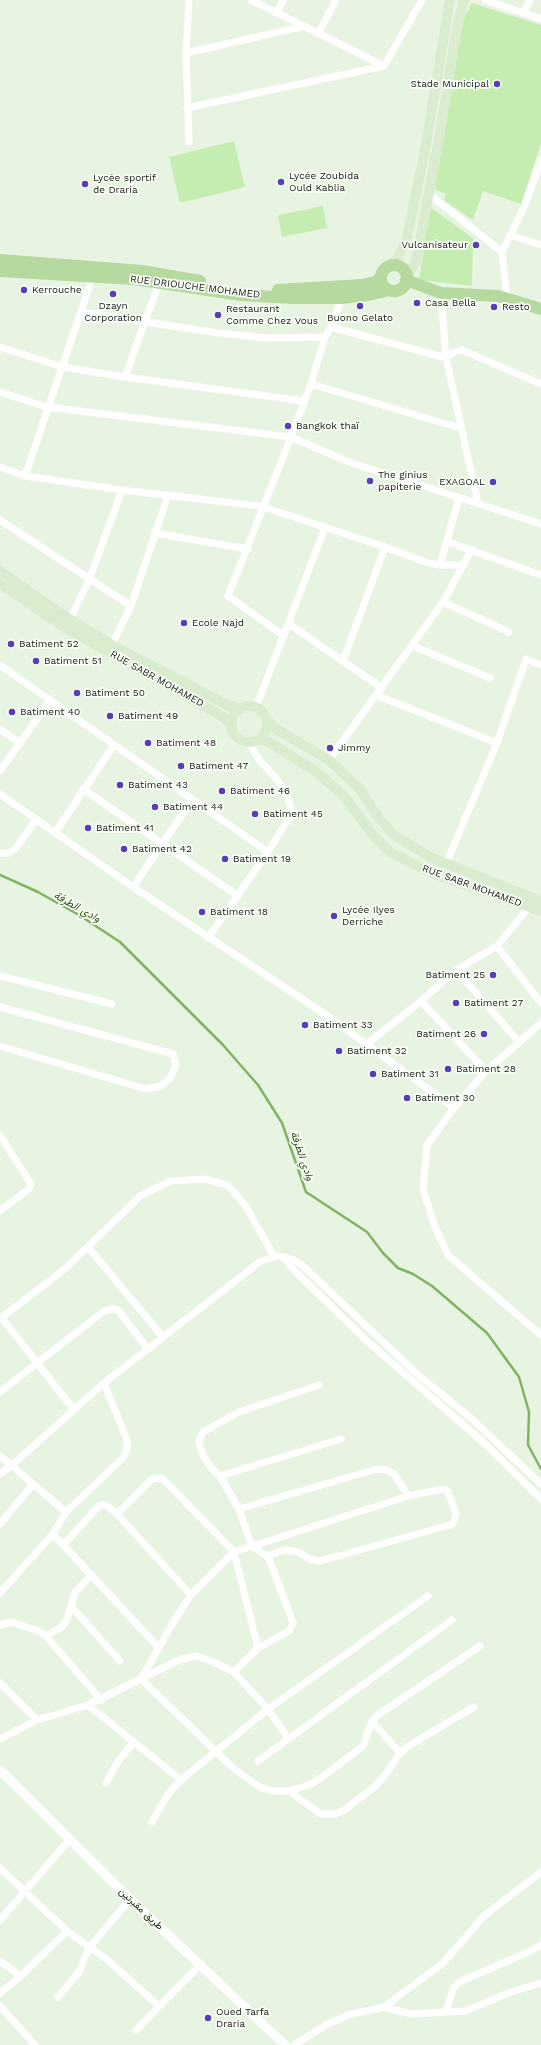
<!DOCTYPE html>
<meta charset="utf-8">
<style>
body{margin:0}
canvas{display:block;background:#e8f4e2}
</style>
<canvas width="541" height="2045"></canvas>
<script>
const ctx = document.querySelector('canvas').getContext('2d');
ctx.lineJoin = 'round';
function paint(path, color) { ctx.fillStyle = color; ctx.fill(path, 'evenodd'); }
const poly = rows => new Path2D(rows.map(r => 'M' + r).join(''));
function trace(path, color, width, dash) { ctx.strokeStyle = color; ctx.lineWidth = width; ctx.lineCap = dash ? 'butt' : 'round'; ctx.setLineDash(dash || []); ctx.stroke(path); }
function label(font, color, halo, rows, align = 'center') {
  ctx.font = font + ' "Work Sans",Vazirmatn,sans-serif'; ctx.lineWidth = 3.5; ctx.setLineDash([]); ctx.textBaseline = 'middle'; ctx.strokeStyle = halo; ctx.fillStyle = color; for (const [text, x, y, turn = 0] of rows) {
    ctx.save(); ctx.translate(x, y); ctx.rotate((+turn || 0) * Math.PI / 180); ctx.textAlign = isNaN(turn) ? turn : align; if (halo) ctx.strokeText(text, 0, 0); ctx.fillText(text, 0, 0); ctx.restore();
  }
}
paint(poly([
 [472,3,541,25,541,143,521,204,483,191,473,220,444,200,446,194,434,189,463,19],
 [234,141,245,187,180,203,169,157],
 [323,206,327,228,282,237,278,215],
 [430,207,473,238,472,286,419,280]
]), '#c6edb1');
trace(poly([
 [0,875,38,892,79,915,120,942,223,1045,258,1085,282,1123,306,1192,367,1232,383,1253,398,1268,413,1274,432,1286,487,1333,519,1377,529,1412,528,1445,541,1469]
]), '#80b462', 2.5);
trace(poly([
 [251,0,384,66],
 [485,0,541,19],
 [277,13,283,0],
 [524,13,530,0],
 [319,32,336,0],
 [186,53,305,26],
 [187,108,384,66,422,0],
 [189,142,186,53,189,0],
 [429,194,502,252],
 [510,235,541,245],
 [441,293,446,358,478,503],
 [507,298,502,252,525,205,541,160],
 [82,312,218,333,266,338,325,337],
 [331,327,446,358],
 [0,347,63,367,125,377,304,401],
 [446,358,452,353,462,350,541,384],
 [125,377,159,283],
 [311,384,460,428],
 [0,392,47,407,291,437,349,462,541,524],
 [0,467,25,476,122,490,260,506,385,547,428,563,440,565,464,565],
 [25,476,93,276],
 [0,520,131,606],
 [154,533,248,549],
 [448,542,541,575],
 [440,565,459,498],
 [443,602,509,632],
 [70,619,89,580,122,490],
 [289,624,382,688],
 [284,636,228,596,291,437,311,384,325,337,331,327,342,298],
 [112,645,131,606,168,495],
 [413,646,490,678],
 [343,661,385,547],
 [0,665,268,852],
 [376,695,497,743],
 [256,707,325,528],
 [0,729,20,743,50,700],
 [329,760,443,602,472,549],
 [0,771,20,743],
 [83,789,238,896],
 [0,794,133,887,329,1017,454,1108],
 [55,833,114,745],
 [0,853,9,853,16,848,36,820],
 [446,864,497,743,526,659,541,665],
 [133,887,192,800],
 [208,938,268,852,289,818,291,810,290,804,283,789,276,778,259,760,249,742],
 [497,946,541,1003],
 [456,970,519,1042],
 [0,976,112,1004],
 [421,1001,486,1071],
 [0,1007,173,1054,176,1065,170,1078,161,1086,146,1089,0,1046],
 [541,1023,486,1071,454,1108,427,1145,423,1189,435,1227,448,1255,541,1335],
 [367,1044,421,1001,456,970,497,946,529,907],
 [0,1135,31,1184,29,1189,0,1211],
 [88,1247,163,1337],
 [284,1258,296,1272,367,1341,483,1442,541,1499],
 [2,1318,74,1410],
 [0,1319,66,1268,140,1196,171,1181,204,1179,228,1185,245,1205,274,1256],
 [0,1392,104,1311,113,1309,118,1310,148,1349],
 [0,1456,66,1512,53,1534,0,1593],
 [0,1474,11,1466,104,1383,261,1261,279,1256,294,1260,302,1265,417,1374,473,1420,541,1484],
 [220,1476,341,1439],
 [239,1509,377,1469,387,1470,394,1474,408,1496],
 [66,1512,123,1458,127,1449,127,1440,104,1383],
 [117,1514,153,1478,163,1479,234,1552,258,1648],
 [0,1524,33,1484],
 [53,1534,159,1648],
 [63,1545,100,1505,106,1505,117,1514,191,1595],
 [267,1556,285,1550,298,1552,310,1559,320,1561,453,1524,456,1514,448,1492,444,1489,408,1496,234,1552,191,1595,174,1621,141,1679,232,1767,259,1787,272,1791,289,1791,311,1784,321,1778,363,1746,372,1721,378,1715,480,1646],
 [71,1606,120,1661],
 [0,1625,11,1622,39,1631,46,1636,101,1700],
 [46,1636,62,1627,67,1619,75,1592,92,1575],
 [234,1672,258,1648,289,1631,293,1623,270,1561,267,1556,252,1546,239,1509,220,1476,212,1469,204,1457,200,1447,199,1440,203,1432,239,1412,319,1385],
 [0,1683,37,1720],
 [88,1705,181,1780,268,1709,428,1596],
 [372,1721,400,1753],
 [0,1739,37,1720,88,1705,179,1660,196,1656,211,1661,234,1672,268,1709,288,1738],
 [258,1761,452,1620],
 [106,1783,119,1760,133,1743],
 [289,1791,321,1814,334,1814,343,1811,374,1787,383,1778,400,1753,410,1745,474,1707],
 [152,1822,168,1794,181,1780],
 [0,1868,67,1931,105,1958,159,2006],
 [0,1920,69,1840],
 [0,1961,21,1976],
 [0,1993,21,1976,67,1931],
 [58,1997,79,1972,89,1948,130,1899],
 [0,2006,35,2045],
 [384,2007,411,2014,465,2011,511,1992,541,1983],
 [446,2012,453,1989,459,1982,526,1953,541,1945],
 [136,2030,201,1964],
 [294,2045,326,2025,348,2015,384,2007,443,1963,484,1916,541,1872]
]), '#fff', 7);
trace(poly([
 [0,1770,130,1899,285,2045]
]), '#fff', 9);
trace(poly([
 [393,265,406,242,425,151,450,0],
 [406,276,416,262,439,139,457,27,464,0],
 [0,571,60,613,112,645,225,704,240,709],
 [0,584,66,628,220,715,232,725],
 '231 724a18 18 0 1 1 36 0a18 18 0 1 1-36 0Z',
 [267,720,276,729,329,760,360,789,378,817,395,836,432,858,541,901],
 [259,739,269,742,318,773,344,796,372,834,390,852,432,873,541,911]
]), '#daeccf', 10);
trace(poly([
 [0,260,142,271,200,281],
 '381 278a13 13 0 1 1 26 0a13 13 0 1 1-26 0Z',
 [0,271,134,279,241,295,291,298,342,298,368,295,389,290],
 [406,280,441,293,498,296,541,309],
 [278,290,362,285,375,282,381,278]
]), '#b5d99f', 12);
for (const [x, y, r, color] of [
 [497,84,4,"#543fb7"],
 [281,182,4,"#543fb7"],
 [85,184,4,"#543fb7"],
 [476,245,4,"#543fb7"],
 [24,290,4,"#543fb7"],
 [113,294,4,"#543fb7"],
 [417,303,4,"#543fb7"],
 [360,306,4,"#543fb7"],
 [494,307,4,"#543fb7"],
 [218,315,4,"#543fb7"],
 [288,426,4,"#543fb7"],
 [370,481,4,"#543fb7"],
 [493,482,4,"#543fb7"],
 [184,623,4,"#543fb7"],
 [11,644,4,"#543fb7"],
 [36,661,4,"#543fb7"],
 [77,693,4,"#543fb7"],
 [12,712,4,"#543fb7"],
 [110,716,4,"#543fb7"],
 [148,743,4,"#543fb7"],
 [330,748,4,"#543fb7"],
 [181,766,4,"#543fb7"],
 [120,785,4,"#543fb7"],
 [222,791,4,"#543fb7"],
 [155,807,4,"#543fb7"],
 [255,814,4,"#543fb7"],
 [88,828,4,"#543fb7"],
 [124,849,4,"#543fb7"],
 [225,859,4,"#543fb7"],
 [202,912,4,"#543fb7"],
 [334,916,4,"#543fb7"],
 [493,975,4,"#543fb7"],
 [456,1003,4,"#543fb7"],
 [305,1025,4,"#543fb7"],
 [484,1034,4,"#543fb7"],
 [339,1051,4,"#543fb7"],
 [448,1069,4,"#543fb7"],
 [373,1074,4,"#543fb7"],
 [407,1098,4,"#543fb7"],
 [208,2018,4,"#543fb7"]
]) { const dot = new Path2D(); dot.arc(x, y, r, 0, 2 * Math.PI); ctx.fillStyle = color; ctx.fill(dot); trace(dot, '#fafff7', 1.5); }
label('10px', '#181c16', '#fafff7', [
 ["Stade Municipal",489,84,"right"],
 ["Lycée Zoubida",289,176],
 ["Ould Kablia",289,188],
 ["Lycée sportif",93,178],
 ["de Draria",93,190],
 ["Vulcanisateur",468,245,"right"],
 ["Kerrouche",32,290],
 ["Casa Bella",425,303],
 ["Dzayn",113,306,"center"],
 ["Corporation",113,318,"center"],
 ["Resto",502,307],
 ["Restaurant",226,309],
 ["Comme Chez Vous",226,321],
 ["Buono Gelato",360,318,"center"],
 ["Bangkok thaï",296,426],
 ["The ginius",378,475],
 ["papiterie",378,487],
 ["EXAGOAL",485,482,"right"],
 ["Ecole Najd",192,623],
 ["Batiment 52",19,644],
 ["Batiment 51",44,661],
 ["Batiment 50",85,693],
 ["Batiment 40",20,712],
 ["Batiment 49",118,716],
 ["Batiment 48",156,743],
 ["Jimmy",338,748],
 ["Batiment 47",189,766],
 ["Batiment 43",128,785],
 ["Batiment 46",230,791],
 ["Batiment 44",163,807],
 ["Batiment 45",263,814],
 ["Batiment 41",96,828],
 ["Batiment 42",132,849],
 ["Batiment 19",233,859],
 ["Lycée Ilyes",342,910],
 ["Derriche",342,922],
 ["Batiment 18",210,912],
 ["Batiment 25",485,975,"right"],
 ["Batiment 27",464,1003],
 ["Batiment 33",313,1025],
 ["Batiment 26",476,1034,"right"],
 ["Batiment 32",347,1051],
 ["Batiment 28",456,1069],
 ["Batiment 31",381,1074],
 ["Batiment 30",415,1098],
 ["Oued Tarfa",216,2012],
 ["Draria",216,2024]
], 'left');
label('10px', '#181c16', '#fafff7', [
 ["RUE DRIOUCHE MOHAMED",195,287,7],
 ["RUE SABR MOHAMED",157,679,29],
 ["RUE SABR MOHAMED",472,886,20],
 ["طريق مقبرتين",141,1909,43]
]);
label('italic 11px', '#2f5118', '#fafff7', [
 ["وادي الطرفة",77,907,29],
 ["وادي الطرفة",302,1156,71]
]);
</script>
